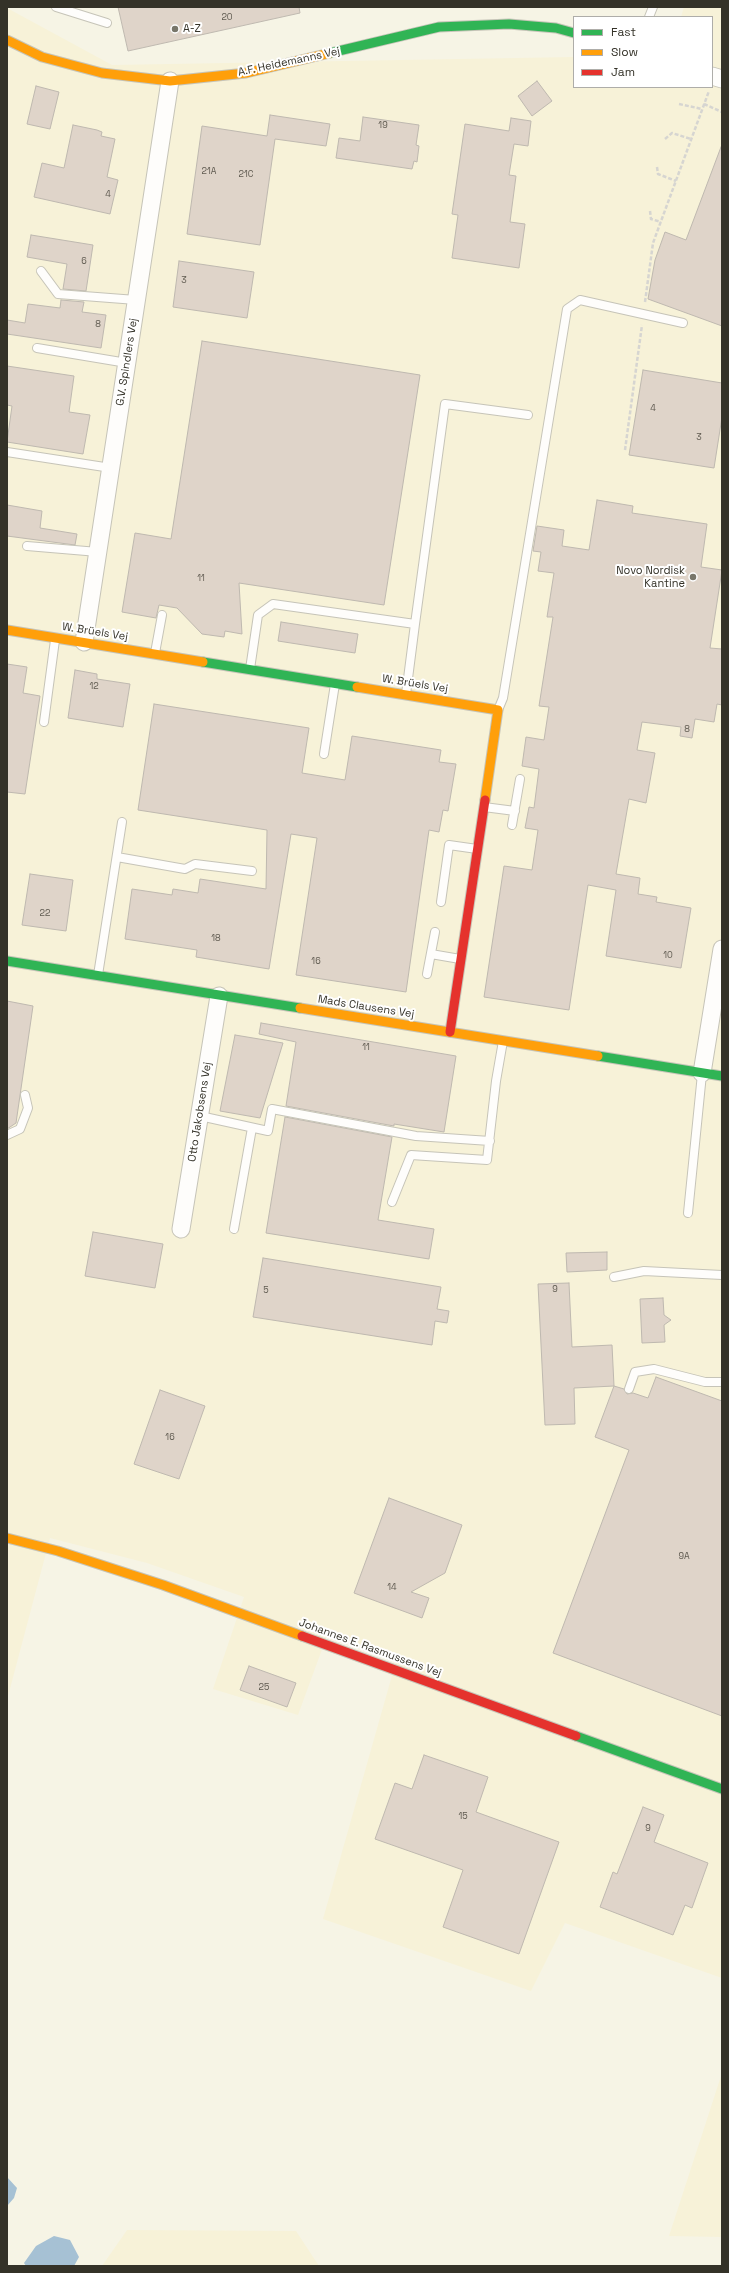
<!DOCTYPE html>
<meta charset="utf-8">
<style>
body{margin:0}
#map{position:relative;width:729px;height:2273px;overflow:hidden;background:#f6f4e5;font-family:"Space Grotesk",sans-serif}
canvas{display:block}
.frame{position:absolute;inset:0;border:8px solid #343228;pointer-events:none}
.legend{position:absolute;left:573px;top:16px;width:140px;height:72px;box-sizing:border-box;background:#fff;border:1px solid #aeada9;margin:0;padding:5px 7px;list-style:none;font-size:12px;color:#343228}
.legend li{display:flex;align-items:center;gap:8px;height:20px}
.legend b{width:20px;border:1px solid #aeada9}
</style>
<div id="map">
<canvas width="729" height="2273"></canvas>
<div class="frame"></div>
<ul class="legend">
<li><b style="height:5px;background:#30b455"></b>Fast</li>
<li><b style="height:5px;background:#ff9f0a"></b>Slow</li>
<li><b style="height:5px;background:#e5322d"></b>Jam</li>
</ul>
</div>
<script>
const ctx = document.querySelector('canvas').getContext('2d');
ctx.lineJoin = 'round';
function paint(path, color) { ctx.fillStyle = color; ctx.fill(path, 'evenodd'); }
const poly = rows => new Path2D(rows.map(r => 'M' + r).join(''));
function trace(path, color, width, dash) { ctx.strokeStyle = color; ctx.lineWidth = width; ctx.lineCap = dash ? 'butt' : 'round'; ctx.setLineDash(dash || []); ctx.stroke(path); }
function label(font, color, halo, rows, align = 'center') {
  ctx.font = font + ' "Space Grotesk",sans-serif'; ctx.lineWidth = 4; ctx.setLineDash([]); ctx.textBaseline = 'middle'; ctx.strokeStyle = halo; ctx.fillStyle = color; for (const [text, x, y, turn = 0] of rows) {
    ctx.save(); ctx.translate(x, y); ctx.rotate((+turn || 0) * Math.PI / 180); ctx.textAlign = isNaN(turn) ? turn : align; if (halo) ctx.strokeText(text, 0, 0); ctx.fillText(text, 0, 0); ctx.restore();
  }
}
paint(poly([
 [684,7,722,7,722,1978,565,1923,531,1991,323,1919,397,1658,328,1633,298,1715,213,1689,244,1597,147,1563,50,1538,7,1700,7,8,112,65,574,57,574,87,712,87,712,17,681,17],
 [722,2073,722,2237,669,2236],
 [127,2230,296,2231,319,2266,102,2266]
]), '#f7f2d8');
paint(poly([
 [7,2177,17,2188,14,2198,7,2206],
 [54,2236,70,2240,79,2257,74,2266,26,2266,24,2263,36,2246]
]), '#a6c1d4');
const building = poly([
 [118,7,299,7,300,13,128,51,118,7],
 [537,81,552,101,532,116,518,96,537,81],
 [36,86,59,92,50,129,27,124,36,86],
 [270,115,330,124,326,146,275,139,260,245,187,234,202,126,267,136,270,115],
 [363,117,419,125,416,145,419,146,417,162,414,161,412,169,336,158,339,138,360,141,363,117],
 [511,118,531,121,528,146,514,144,509,175,516,176,510,222,525,224,519,268,452,258,458,215,452,214,465,124,509,131,511,118],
 [73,125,97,130,102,132,101,136,115,139,107,177,118,180,110,214,34,197,42,163,64,168,73,125],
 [721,147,722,147,722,326,648,299,655,260,665,232,686,240,721,147],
 [31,235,93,245,86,291,63,289,67,264,27,257,31,235],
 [179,261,254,272,247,318,173,307,179,261],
 [61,300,84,302,82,312,106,315,101,348,7,334,7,320,25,323,28,304,60,308,61,300],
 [202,341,420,375,384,605,239,583,242,634,225,631,224,637,202,634,177,608,159,605,156,618,122,612,135,533,171,539,202,341],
 [7,366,74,376,69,412,90,415,83,454,7,442,12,406,7,405,7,366],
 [643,370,722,383,722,417,714,468,629,455,643,370],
 [597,500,633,506,632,513,707,524,701,567,722,570,710,648,722,649,722,705,717,704,714,722,695,719,692,738,680,736,681,727,642,722,637,750,655,753,646,803,629,799,616,874,640,878,638,894,657,897,656,902,691,908,681,968,606,956,616,890,588,885,569,1010,484,997,504,866,532,870,538,830,525,828,529,807,534,808,539,769,522,766,526,737,544,740,549,707,539,706,553,617,547,617,554,573,538,571,541,552,533,551,537,526,564,530,562,546,589,550,597,500],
 [7,505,42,511,40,528,77,534,75,545,7,536,7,505],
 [281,622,358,634,355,653,278,641,281,622],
 [7,664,27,667,23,693,40,696,25,794,7,792,7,664],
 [75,670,97,674,97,679,130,684,123,727,68,718,75,670],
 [154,704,309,728,302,773,345,780,352,736,441,750,439,762,456,764,448,811,443,810,439,832,429,830,406,992,296,975,317,838,291,834,269,969,196,957,197,950,125,939,132,889,172,895,173,889,198,893,200,879,266,889,267,830,138,810,154,704],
 [30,874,73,880,66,931,22,925,30,874],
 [7,1001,33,1006,16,1123,7,1129,7,1001],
 [261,1023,456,1056,444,1132,394,1124,394,1126,286,1106,296,1042,259,1034,261,1023],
 [235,1035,283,1043,260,1118,220,1111,235,1035],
 [285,1117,392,1137,378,1220,434,1229,429,1259,266,1233,285,1117],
 [93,1232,163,1244,155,1288,85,1276,93,1232],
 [607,1252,607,1270,567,1272,566,1253,607,1252],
 [263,1258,441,1287,437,1309,449,1311,447,1323,435,1321,432,1345,253,1317,263,1258],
 [569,1283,572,1347,612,1345,614,1386,574,1388,575,1424,545,1425,538,1284,569,1283],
 [663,1298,664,1315,671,1320,664,1325,665,1342,642,1343,640,1299,663,1298],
 [656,1377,722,1401,722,1716,553,1653,629,1450,595,1437,614,1386,624,1389,627,1394,633,1393,648,1398,656,1377],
 [160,1390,205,1406,179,1479,134,1464,160,1390],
 [389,1498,462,1525,445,1573,411,1592,429,1598,422,1618,354,1593,389,1498],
 [249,1666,296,1683,287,1707,240,1690,249,1666],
 [424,1755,488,1777,476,1812,559,1842,519,1954,443,1927,463,1870,375,1839,395,1783,412,1789,424,1755],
 [643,1807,664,1815,654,1842,708,1863,692,1908,685,1905,673,1935,600,1907,613,1872,617,1874,643,1807]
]);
paint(building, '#dfd4c9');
trace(building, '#bfb9b0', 1);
const lane = poly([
 [56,7,107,23],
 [649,17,653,7],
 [41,271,58,294,136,300],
 [37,348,127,363],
 [7,452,111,468],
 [27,546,98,552],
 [415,624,445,404,528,415],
 [155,653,162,615],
 [250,669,258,615,273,604,415,624,406,694],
 [498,710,503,698,567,309,580,300,683,323],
 [44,722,55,640],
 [324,754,335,684],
 [484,807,515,811],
 [512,825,520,779],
 [117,857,185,869,195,864,252,871],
 [441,902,449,845,477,849],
 [431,954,460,959],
 [427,974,435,932],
 [98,975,122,822],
 [200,1116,268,1131,272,1109,416,1136,490,1141],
 [7,1135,20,1129,28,1108,25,1095],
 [392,1202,411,1155,487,1160,496,1081,503,1041],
 [688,1213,702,1074],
 [234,1229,252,1128],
 [614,1277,644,1271,722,1275],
 [629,1389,635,1372,654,1369,705,1382,722,1382]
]);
const street = poly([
 [712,76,722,79],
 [84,642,170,81],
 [702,1073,722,949],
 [181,1229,219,996]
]);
const fast = poly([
 [330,53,439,27,509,24,556,28,574,33],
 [203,662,357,687],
 [7,961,300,1008],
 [598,1056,722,1076],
 [576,1736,722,1789]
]);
const slow = poly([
 [7,40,42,57,102,73,170,81,246,73,330,53],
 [7,630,203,662],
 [357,687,498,710,485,800],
 [300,1008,598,1056],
 [7,1538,58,1551,163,1585,302,1636]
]);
const jam = poly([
 [450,1032,485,800],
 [302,1636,576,1736]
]);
trace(lane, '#c6c4b8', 10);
trace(street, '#c6c4b8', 19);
trace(fast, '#c6c4b8', 11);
trace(slow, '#c6c4b8', 11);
trace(jam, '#c6c4b8', 11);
trace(poly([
 [679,104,702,109],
 [704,104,722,112],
 [665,139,672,133,691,139],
 [657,167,658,174,676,181],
 [650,211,651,219,661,222],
 [645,302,653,243,709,91],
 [625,450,642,325]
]), '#d6d5d1', 2.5, [4, 2]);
trace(lane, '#fefdfb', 8);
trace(street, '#fefdfb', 17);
trace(fast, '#30b455', 9);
trace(slow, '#ff9f0a', 9);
trace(jam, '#e5322d', 9);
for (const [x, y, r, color] of [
 [175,29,4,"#78766a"],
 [693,577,4,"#78766a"]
]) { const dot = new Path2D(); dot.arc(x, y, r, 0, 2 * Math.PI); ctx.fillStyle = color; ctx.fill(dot); trace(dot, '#fff', 1.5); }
label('9px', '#5f5a50', null, [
 ["20",227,18],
 ["19",383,126],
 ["21A",209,172],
 ["21C",246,175],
 ["4",108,195],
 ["6",84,262],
 ["3",184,281],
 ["8",98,325],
 ["4",653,409],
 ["3",699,438],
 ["11",201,579],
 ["12",94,687],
 ["8",687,730],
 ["22",45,914],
 ["18",216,939],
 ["10",668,956],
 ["16",316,962],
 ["11",366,1048],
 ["9",555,1290],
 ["5",266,1291],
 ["16",170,1438],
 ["9A",684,1557],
 ["14",392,1588],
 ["25",264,1688],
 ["15",463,1817],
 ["9",648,1829]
]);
label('11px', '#343228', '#fff', [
 ["A-Z",183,29],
 ["Novo Nordisk",685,571,"right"],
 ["Kantine",685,584,"right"]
], 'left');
label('11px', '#343228', '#fff', [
 ["A.F. Heidemanns Vej",289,62,-12],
 ["G.V. Spindlers Vej",127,362,-81],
 ["W. Brüels Vej",95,632,9],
 ["W. Brüels Vej",415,684,9],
 ["Mads Clausens Vej",366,1007,9],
 ["Otto Jakobsens Vej",200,1112,-81],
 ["Johannes E. Rasmussens Vej",370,1648,20]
]);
</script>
